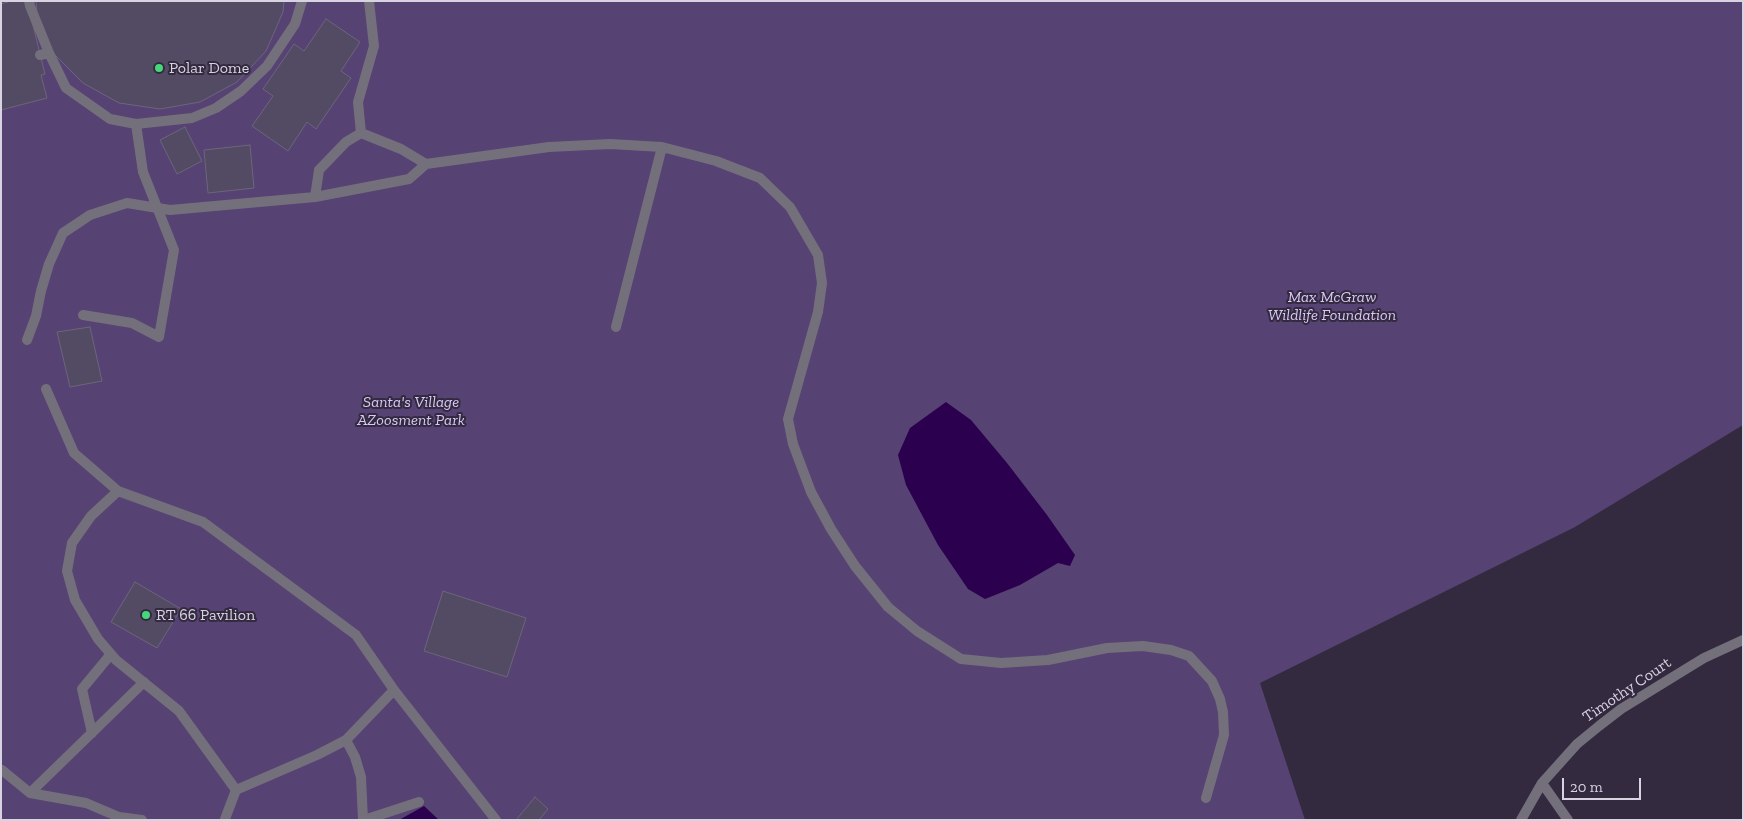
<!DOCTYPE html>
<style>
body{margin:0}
#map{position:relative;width:1744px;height:821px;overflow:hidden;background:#332a40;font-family:"Zilla Slab",serif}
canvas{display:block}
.frame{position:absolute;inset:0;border:2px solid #d8d3e1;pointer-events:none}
.scale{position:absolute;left:1562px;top:778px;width:79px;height:22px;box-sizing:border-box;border:2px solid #d8d3e1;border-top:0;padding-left:6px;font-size:15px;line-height:18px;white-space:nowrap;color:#d8d3e1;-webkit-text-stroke:4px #332a40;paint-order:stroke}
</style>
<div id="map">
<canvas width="1744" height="821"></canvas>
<div class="frame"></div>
<div class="scale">20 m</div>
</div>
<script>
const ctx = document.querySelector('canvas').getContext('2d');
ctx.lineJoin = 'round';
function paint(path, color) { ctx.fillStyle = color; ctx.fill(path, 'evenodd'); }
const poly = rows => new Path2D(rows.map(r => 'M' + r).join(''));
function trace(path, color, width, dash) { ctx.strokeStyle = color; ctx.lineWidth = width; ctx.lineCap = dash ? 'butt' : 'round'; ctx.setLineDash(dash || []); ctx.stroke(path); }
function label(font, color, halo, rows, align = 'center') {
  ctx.font = font + ' "Zilla Slab",serif'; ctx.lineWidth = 4; ctx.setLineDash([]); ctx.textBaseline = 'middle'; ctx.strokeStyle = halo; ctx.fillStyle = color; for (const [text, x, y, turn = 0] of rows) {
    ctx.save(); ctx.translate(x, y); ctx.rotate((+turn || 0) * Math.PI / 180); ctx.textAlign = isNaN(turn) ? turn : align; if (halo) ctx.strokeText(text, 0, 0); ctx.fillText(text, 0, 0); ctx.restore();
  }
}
paint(poly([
 [1,1,1743,1,1743,425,1575,527,1260,683,1305,820,1,820]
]), '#564273');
paint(poly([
 [946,402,971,420,1007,463,1047,515,1075,555,1070,566,1058,563,1020,585,985,599,968,589,938,545,906,485,898,455,910,428],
 [424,806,439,820,399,820]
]), '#2b004e');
const building = poly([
 [11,1,27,1,45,74,41,75,47,98,1,110,1,4,11,1],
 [36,1,284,1,283,12,266,51,237,82,200,102,160,109,119,103,83,83,54,54,37,16,36,1],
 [326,19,360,42,341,71,351,78,316,129,307,122,288,151,252,126,273,96,263,89,294,44,304,51,326,19],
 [185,127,202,161,177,174,160,140,185,127],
 [250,145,254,188,208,193,204,150,250,145],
 [90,327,102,381,70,387,57,332,90,327],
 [135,582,181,609,157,648,111,622,135,582],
 [443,591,526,618,507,677,424,651,443,591],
 [535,797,548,809,539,820,516,820,535,797]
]);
paint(building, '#534b63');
trace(building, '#6d647d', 1);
trace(poly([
 [29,1,30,6,49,53],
 [40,55,49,53,66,88,110,119,136,124,143,172,174,250,159,337,132,323,83,315],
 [136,124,192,118,216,108,241,91,267,66,295,24,302,1],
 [361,133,358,102,374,46,369,1],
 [361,133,401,149,426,164],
 [315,197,319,170,346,142,361,133],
 [616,327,662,147],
 [27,340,36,316,41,291,49,264,63,233,90,215,127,203,170,210,315,197,409,179,426,164,549,147,610,144,662,147,716,161,760,178,790,207,818,255,822,283,818,312,788,419,793,444,811,492,831,529,855,566,888,607,917,631,961,659,1001,663,1048,660,1107,648,1143,646,1171,650,1189,656,1212,681,1220,699,1223,712,1224,735,1206,798],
 [46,389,74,453,118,491,203,522,356,635,394,690,496,820],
 [118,491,91,516,72,543,67,571,75,600,98,639,116,660,179,711,236,790],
 [92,733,82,689,111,654],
 [346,740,355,757,361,777,363,820],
 [2,770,30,793,86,803,119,817,142,820],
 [30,793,144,682],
 [225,819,236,790,317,755,346,740,394,690],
 [364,820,419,802]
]), '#74707b', 10);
trace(poly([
 [1542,783,1568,820],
 [1521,820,1542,783,1577,744,1599,726,1621,709,1686,669,1704,658,1743,640]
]), '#74707b', 10);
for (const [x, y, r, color] of [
 [159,68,5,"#45d77a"],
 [146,615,5,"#45d77a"]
]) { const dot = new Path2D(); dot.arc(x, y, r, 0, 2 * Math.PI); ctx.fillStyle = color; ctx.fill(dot); trace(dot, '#332a40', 2); }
label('16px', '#d8d3e1', '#332a40', [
 ["Polar Dome",169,68],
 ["RT 66 Pavilion",156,615]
], 'left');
label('italic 16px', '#d9c9f5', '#332a40', [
 ["Max McGraw",1332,297],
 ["Wildlife Foundation",1332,315],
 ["Santa's Village",411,402],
 ["AZoosment Park",411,420]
]);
label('16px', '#d8d3e1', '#332a40', [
 ["Timothy Court",1627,690,-34]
]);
</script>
